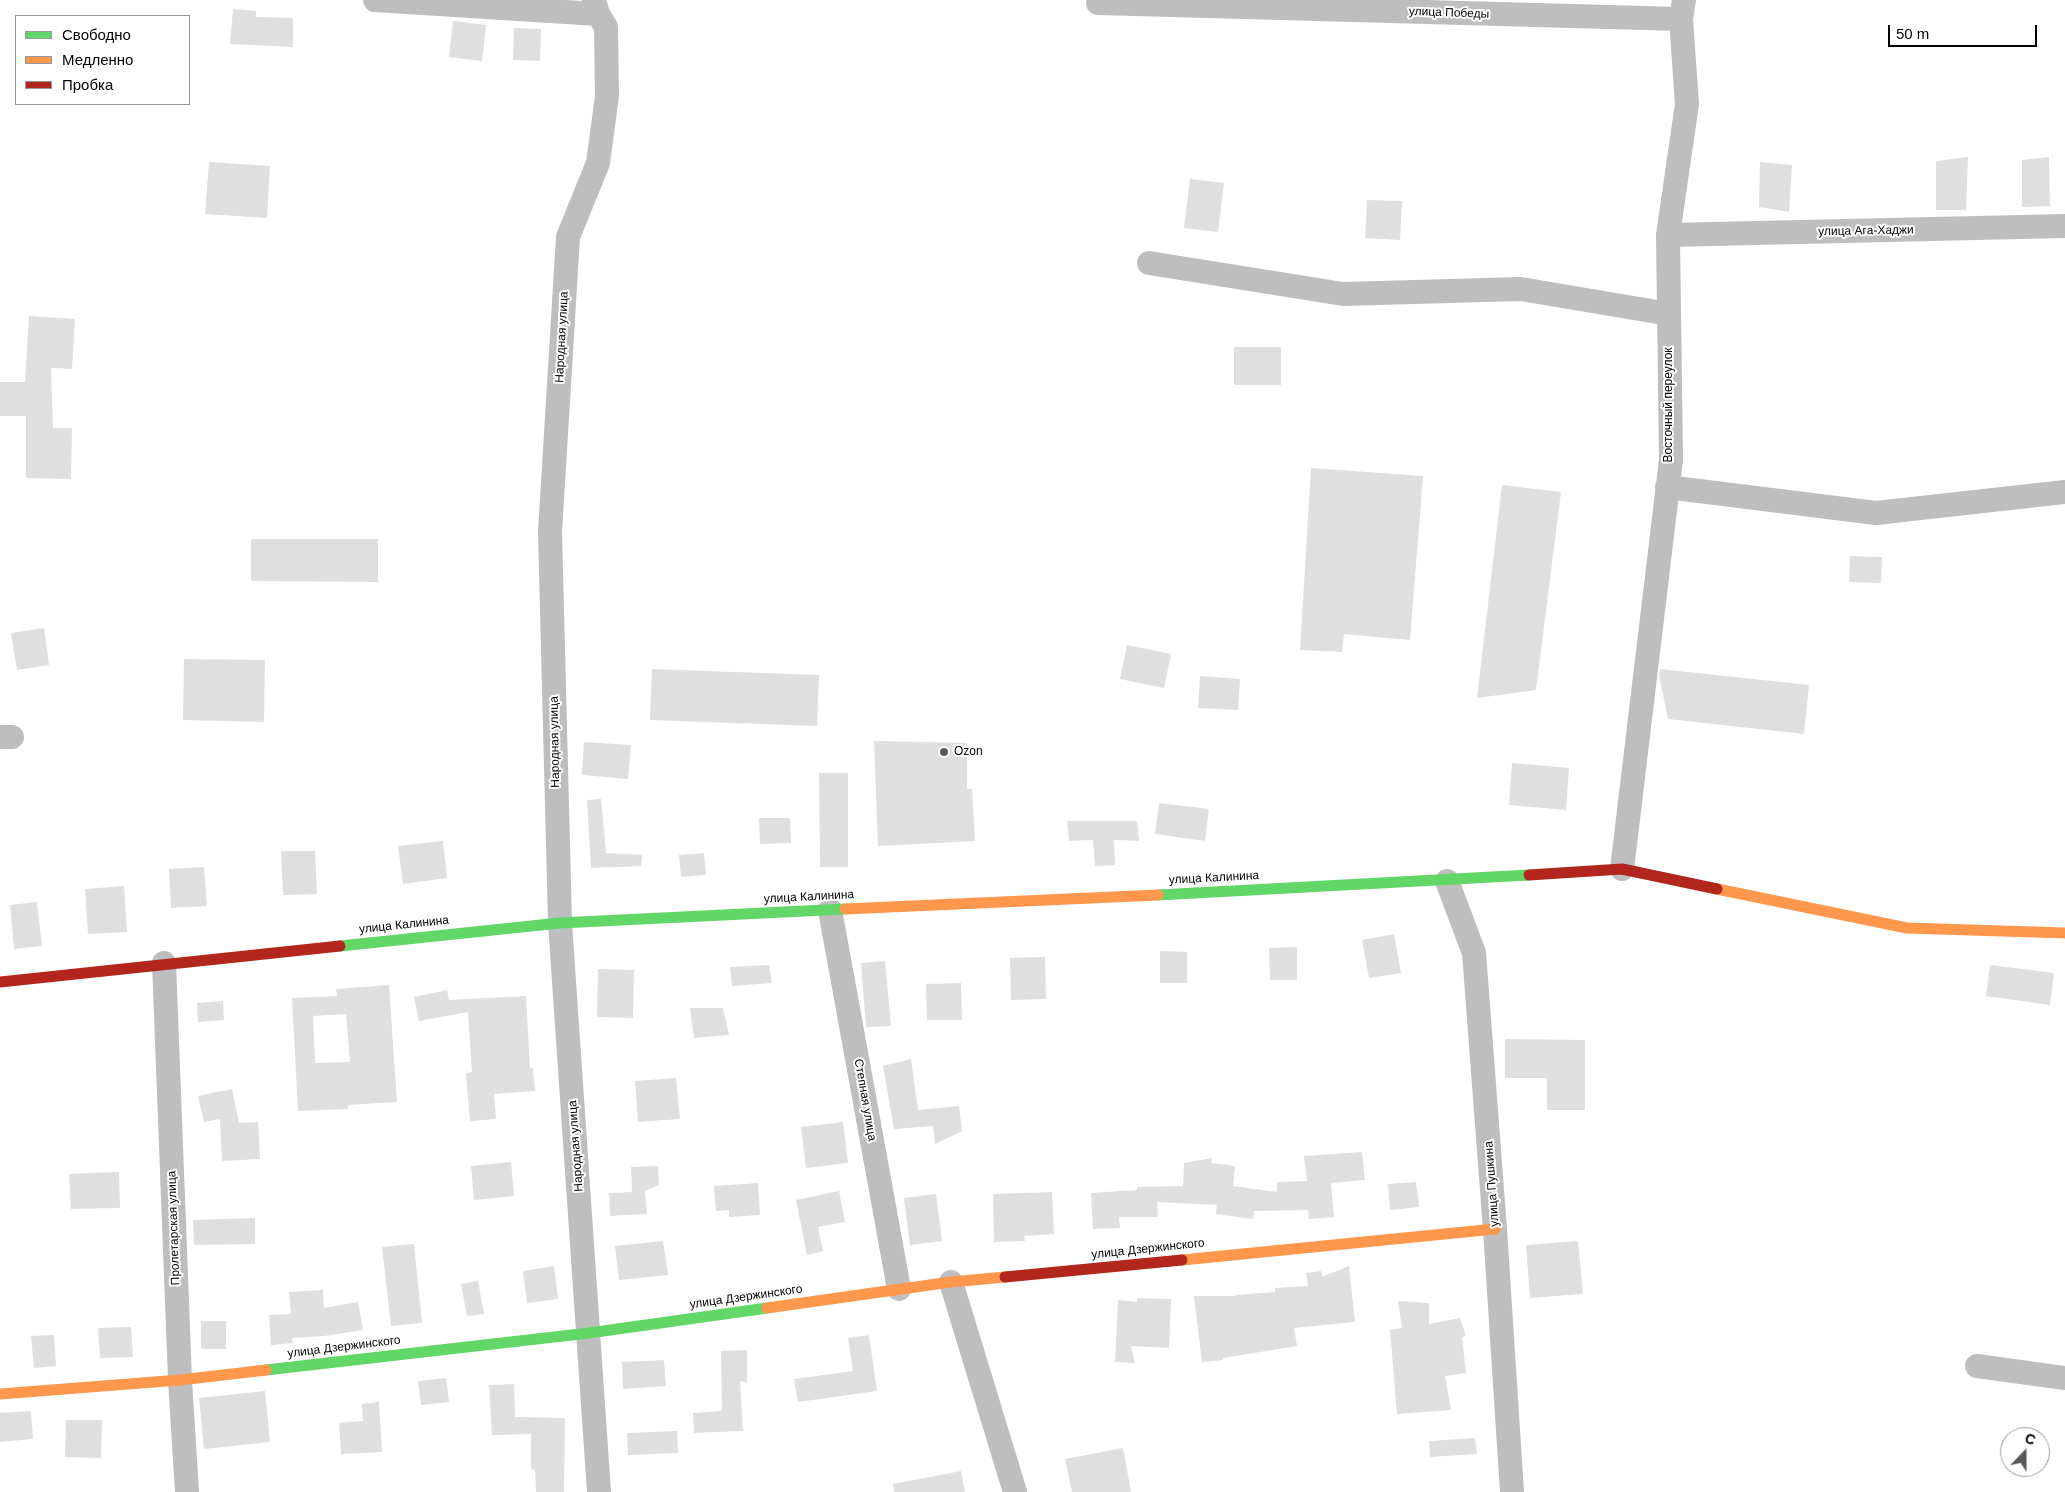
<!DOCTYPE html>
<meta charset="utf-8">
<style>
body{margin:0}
#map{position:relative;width:2065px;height:1492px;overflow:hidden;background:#fff;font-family:Helvetica,sans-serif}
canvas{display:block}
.legend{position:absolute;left:15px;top:15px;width:175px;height:90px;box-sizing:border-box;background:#fff;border:1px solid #999;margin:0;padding:6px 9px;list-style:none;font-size:15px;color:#000}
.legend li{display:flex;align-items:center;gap:10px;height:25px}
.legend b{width:25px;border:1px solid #999}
.north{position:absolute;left:2000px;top:1427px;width:50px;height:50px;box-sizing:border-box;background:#fff;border:1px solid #999;border-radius:50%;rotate:22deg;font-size:14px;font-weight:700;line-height:20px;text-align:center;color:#000}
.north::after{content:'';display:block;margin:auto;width:18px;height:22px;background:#595959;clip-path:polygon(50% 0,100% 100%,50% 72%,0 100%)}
.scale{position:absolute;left:1888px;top:25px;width:149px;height:22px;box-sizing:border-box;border:2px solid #000;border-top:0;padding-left:6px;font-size:15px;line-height:18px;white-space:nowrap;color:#000;-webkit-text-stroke:4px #fff;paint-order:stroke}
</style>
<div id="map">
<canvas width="2065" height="1492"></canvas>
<ul class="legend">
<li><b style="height:6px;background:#63d668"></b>Свободно</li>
<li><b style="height:6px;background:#ff974d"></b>Медленно</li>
<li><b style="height:6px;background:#b3261e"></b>Пробка</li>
</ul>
<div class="north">С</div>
<div class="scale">50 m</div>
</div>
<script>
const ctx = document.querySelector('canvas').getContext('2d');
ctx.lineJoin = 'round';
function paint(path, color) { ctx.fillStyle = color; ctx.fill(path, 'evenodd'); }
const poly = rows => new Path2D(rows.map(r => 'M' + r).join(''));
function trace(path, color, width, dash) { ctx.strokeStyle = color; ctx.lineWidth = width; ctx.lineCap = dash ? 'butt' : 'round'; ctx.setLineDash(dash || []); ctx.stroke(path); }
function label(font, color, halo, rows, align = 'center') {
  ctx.font = font + ' Helvetica,sans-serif'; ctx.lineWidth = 4; ctx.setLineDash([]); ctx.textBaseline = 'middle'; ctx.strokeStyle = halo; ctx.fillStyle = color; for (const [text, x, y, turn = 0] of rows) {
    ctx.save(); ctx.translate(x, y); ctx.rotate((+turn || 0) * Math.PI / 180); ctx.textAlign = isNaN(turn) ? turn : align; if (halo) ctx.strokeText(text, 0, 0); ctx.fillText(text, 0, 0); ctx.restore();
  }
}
paint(poly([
 [233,9,256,11,256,17,293,18,293,47,230,44],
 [453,21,486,25,482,61,449,57],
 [514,28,541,29,540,61,513,60],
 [1968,157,1966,210,1936,210,1936,161],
 [2049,157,2050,206,2022,207,2022,160],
 [209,162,270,166,267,218,205,214],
 [1760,162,1792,165,1789,212,1759,207],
 [1190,179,1224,183,1218,232,1184,228],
 [1367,200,1402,201,1400,240,1365,238],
 [29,316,75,319,72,369,51,368,53,428,72,428,71,479,26,478,26,416,0,416,0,382,25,382],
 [1234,347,1281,347,1281,385,1234,385],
 [1311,468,1423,476,1410,640,1344,634,1342,652,1300,650],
 [1502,485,1561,492,1536,690,1477,698],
 [251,539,378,539,378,582,251,581],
 [1850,556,1882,557,1881,583,1849,582],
 [44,628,49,665,17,670,11,633],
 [1127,645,1171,654,1164,688,1120,679],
 [184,659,265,660,264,722,183,720],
 [652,669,819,675,817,726,650,720],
 [1660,669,1809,685,1804,734,1668,719,1659,675],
 [1200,676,1240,679,1238,710,1198,708],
 [874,741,967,743,967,789,972,789,975,841,878,846],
 [584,742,631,745,628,779,582,775],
 [1512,763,1569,768,1566,810,1509,805],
 [819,773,848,773,848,867,820,867],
 [601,799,606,853,642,855,641,866,591,868,587,800],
 [1159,803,1209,809,1205,841,1155,834],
 [759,818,790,818,791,843,760,844],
 [1067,821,1137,821,1139,841,1114,840,1115,865,1095,866,1093,840,1069,841],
 [443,841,447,878,403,884,398,846],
 [281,851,315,851,317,894,283,895],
 [704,853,706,875,681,877,679,855],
 [204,867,207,906,171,908,169,869],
 [124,886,127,932,88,934,85,889],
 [37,902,42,946,14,949,10,905],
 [1394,934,1401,973,1369,978,1362,940],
 [1297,947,1297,980,1270,980,1269,948],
 [1160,951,1187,952,1187,983,1160,983],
 [1045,957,1046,999,1011,1000,1010,958],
 [885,961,891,1026,866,1027,861,963],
 [769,965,772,983,732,986,730,967],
 [1990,965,2054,973,2050,1005,1986,996],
 [598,969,634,970,633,1018,597,1017],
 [961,983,962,1020,927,1020,926,984],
 [389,985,397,1102,348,1105,348,1109,298,1111,292,998,337,996,336,989],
 [346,1014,350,1062,315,1063,313,1016],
 [447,990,449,1000,526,996,530,1068,533,1068,535,1091,494,1094,496,1119,470,1121,466,1073,472,1072,468,1012,419,1021,414,997],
 [223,1001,224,1020,198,1022,197,1003],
 [690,1008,723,1008,729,1035,694,1038],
 [1505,1039,1585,1040,1585,1110,1547,1110,1547,1078,1505,1078],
 [911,1059,918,1110,959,1106,962,1131,935,1144,933,1126,894,1129,883,1066],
 [676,1078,680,1119,638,1122,635,1081],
 [232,1089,239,1123,258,1122,260,1159,222,1161,220,1119,204,1122,198,1096],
 [843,1122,848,1163,806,1168,801,1127],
 [1362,1152,1365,1180,1331,1183,1334,1217,1309,1219,1308,1210,1254,1211,1253,1219,1216,1214,1217,1205,1157,1202,1158,1217,1119,1217,1120,1228,1093,1229,1091,1193,1137,1190,1137,1187,1183,1186,1184,1163,1212,1158,1211,1163,1235,1166,1233,1186,1277,1192,1277,1182,1307,1181,1304,1156],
 [511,1162,514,1196,474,1200,471,1166],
 [658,1166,659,1185,645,1191,647,1214,610,1216,609,1193,632,1192,631,1167],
 [119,1172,120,1208,71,1209,69,1174],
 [1416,1182,1419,1207,1390,1210,1388,1184],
 [758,1183,760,1215,729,1217,729,1210,716,1211,714,1186],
 [839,1191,845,1222,818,1227,823,1251,807,1255,796,1200],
 [1052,1192,1054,1234,1024,1236,1025,1241,994,1242,993,1194],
 [936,1194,942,1241,910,1245,904,1198],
 [255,1218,255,1244,194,1245,193,1220],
 [663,1241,668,1275,619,1280,615,1246],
 [1578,1241,1583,1294,1530,1298,1526,1245],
 [414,1244,422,1323,391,1326,382,1247],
 [554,1266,558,1299,527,1303,523,1271],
 [1349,1266,1355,1322,1294,1328,1297,1346,1223,1358,1223,1360,1202,1362,1194,1296,1236,1296,1236,1295,1275,1292,1275,1288,1308,1286,1306,1273,1321,1271,1322,1277],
 [478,1281,484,1314,467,1316,461,1284],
 [323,1290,324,1308,358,1302,363,1330,324,1336,292,1338,293,1343,271,1345,269,1315,291,1314,289,1292],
 [1137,1298,1171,1299,1169,1348,1131,1346,1135,1363,1115,1362,1118,1300,1137,1302],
 [1398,1301,1429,1303,1429,1324,1460,1318,1466,1336,1462,1337,1466,1373,1445,1376,1451,1410,1397,1414,1390,1330,1402,1328],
 [201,1321,226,1321,226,1349,201,1349],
 [131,1327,133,1357,100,1358,98,1328],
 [54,1335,56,1366,34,1368,31,1336],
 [869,1335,877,1391,798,1402,794,1379,853,1371,848,1338],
 [747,1350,747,1382,740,1381,743,1431,694,1433,693,1413,722,1411,721,1351],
 [664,1360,666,1386,623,1389,622,1362],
 [446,1378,449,1402,421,1405,418,1381],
 [514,1384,515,1417,565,1418,564,1492,536,1492,535,1470,531,1469,531,1434,492,1435,489,1385],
 [265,1391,270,1442,204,1449,199,1398],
 [379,1402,382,1452,341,1454,339,1423,363,1421,362,1404],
 [31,1411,33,1439,0,1442,0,1413],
 [66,1420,102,1420,101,1458,65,1457],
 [677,1431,678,1453,628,1455,627,1433],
 [1475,1438,1477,1454,1430,1457,1429,1441],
 [1123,1448,1131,1492,1072,1492,1065,1459],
 [961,1471,965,1492,894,1492,893,1484]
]), '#dfdfdf');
trace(poly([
 [375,0,598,14],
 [594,0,598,14,606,27,607,96,598,163,568,237,550,532,560,923,599,1492],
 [1098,3,1681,19],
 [1668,235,2065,226],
 [1149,263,1343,294,1521,289,1669,314],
 [1667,487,1876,513,2065,492],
 [0,737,12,737],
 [1622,869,1671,460,1668,235,1687,104,1681,19,1684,0],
 [1447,881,1474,953,1495,1229,1512,1492],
 [830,910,899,1289],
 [164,963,180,1380,187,1492],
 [951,1282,1015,1492],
 [1977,1366,2065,1378]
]), '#bebebe', 24);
trace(poly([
 [1158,895,1529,875],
 [340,946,560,923,845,909],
 [266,1370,589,1333,767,1308]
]), '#63d668', 11);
trace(poly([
 [1717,889,1907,928,2065,933],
 [845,909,1158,895],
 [1182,1260,1495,1229],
 [767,1308,951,1282,1005,1277],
 [0,1394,180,1380,266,1370]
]), '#ff974d', 11);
trace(poly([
 [1529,875,1622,869,1717,889],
 [0,982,340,946],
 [1005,1277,1182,1260]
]), '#b3261e', 11);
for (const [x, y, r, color] of [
 [944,752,5,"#595959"]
]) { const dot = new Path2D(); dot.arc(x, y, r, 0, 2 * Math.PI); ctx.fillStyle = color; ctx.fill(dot); trace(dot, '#fff', 2); }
label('12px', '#000', '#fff', [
 ["улица Победы",1449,13,2],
 ["улица Ага-Хаджи",1866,231,-1],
 ["Народная улица",562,337,-87],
 ["Восточный переулок",1669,405,-90],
 ["Народная улица",555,742,-91],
 ["улица Калинина",1214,878,-3],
 ["улица Калинина",809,897,-3],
 ["улица Калинина",404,925,-6],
 ["Степная улица",865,1100,80],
 ["Народная улица",576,1146,-94],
 ["улица Пушкина",1492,1184,-94],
 ["Пролетарская улица",174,1228,-92],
 ["улица Дзержинского",1148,1249,-6],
 ["улица Дзержинского",746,1297,-8],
 ["улица Дзержинского",344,1347,-7]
]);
label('12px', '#000', '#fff', [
 ["Ozon",954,752]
], 'left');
</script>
